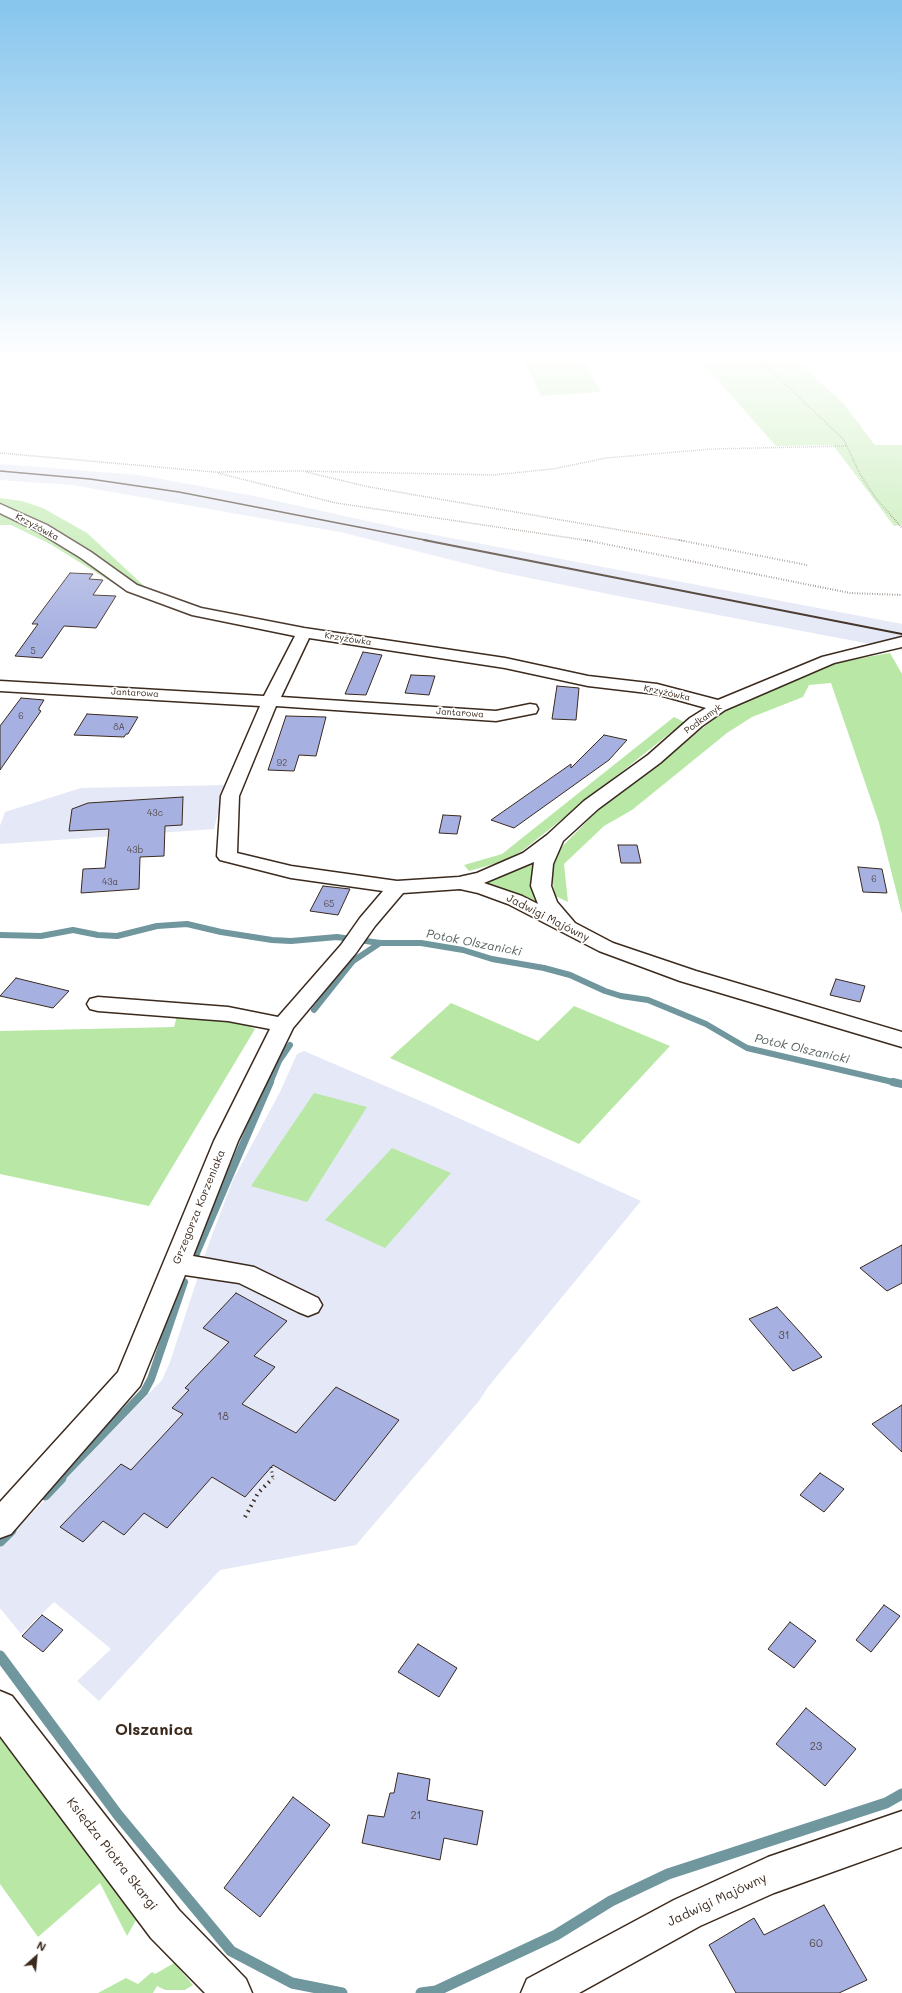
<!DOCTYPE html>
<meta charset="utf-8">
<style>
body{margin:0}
#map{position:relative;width:902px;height:1993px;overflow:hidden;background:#fff;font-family:Mali,sans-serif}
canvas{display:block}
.north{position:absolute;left:16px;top:1937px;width:40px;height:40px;-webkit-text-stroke:3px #fff;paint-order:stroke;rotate:27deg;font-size:11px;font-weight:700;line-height:16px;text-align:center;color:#3b2a1e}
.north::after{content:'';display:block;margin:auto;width:14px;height:18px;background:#3b2a1e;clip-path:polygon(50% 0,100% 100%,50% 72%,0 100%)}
</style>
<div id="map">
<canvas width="902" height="1993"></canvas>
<div class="north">N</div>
</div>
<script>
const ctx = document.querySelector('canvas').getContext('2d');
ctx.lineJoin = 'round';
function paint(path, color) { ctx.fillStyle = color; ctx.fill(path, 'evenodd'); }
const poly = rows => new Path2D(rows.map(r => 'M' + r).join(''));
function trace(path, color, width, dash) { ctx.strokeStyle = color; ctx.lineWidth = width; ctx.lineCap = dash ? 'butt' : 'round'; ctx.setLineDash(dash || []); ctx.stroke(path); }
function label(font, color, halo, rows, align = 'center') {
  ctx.font = font + ' Mali,sans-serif'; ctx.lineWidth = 3.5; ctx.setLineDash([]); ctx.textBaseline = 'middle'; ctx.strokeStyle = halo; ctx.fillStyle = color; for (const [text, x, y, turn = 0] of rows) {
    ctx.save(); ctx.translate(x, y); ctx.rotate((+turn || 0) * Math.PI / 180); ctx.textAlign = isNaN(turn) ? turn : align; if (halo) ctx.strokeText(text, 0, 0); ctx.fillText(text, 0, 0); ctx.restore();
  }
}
paint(poly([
 [0,464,139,475,254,496,404,529,902,624,902,650,613,595,500,572,340,532,72,485,0,480],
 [225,785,214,829,0,844,0,826,5,812,81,788],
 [304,1051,432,1106,641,1201,488,1387,479,1401,356,1545,220,1570,99,1701,77,1681,111,1649,54,1602,21,1634,0,1608,0,1546,162,1380,170,1362,209,1243,233,1180,280,1092,297,1054]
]), '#e5e8f6');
paint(poly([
 [523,359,583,359,601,392,541,396],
 [699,359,795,359,843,403,875,445,902,445,902,525,894,526,833,445,776,446],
 [0,498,22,501,43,508,87,533,156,597,0,506],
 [0,510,36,526,132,590,126,591,50,544,11,525,0,525],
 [890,653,902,674,902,914,879,823,831,683,809,685,803,697,752,717,727,733,632,810,604,826,564,864,568,902,555,896,549,860,601,807,659,764,726,709,799,674,844,661],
 [674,717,684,722,522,851,501,862,469,871,464,865,502,854],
 [535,855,547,911,486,884,486,881],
 [451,1003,538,1041,574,1006,670,1046,579,1144,390,1058],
 [177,1016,240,1022,255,1029,149,1206,0,1174,0,1031,174,1027],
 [314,1093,367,1107,307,1202,251,1186],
 [392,1148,451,1173,385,1248,325,1220],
 [0,1734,136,1920,127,1936,100,1883,38,1937,0,1884],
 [174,1963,193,1985,185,1990,165,1990,157,1986,153,1993,98,1993,126,1978,138,1984,152,1972,155,1974]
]), '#b9e8a6');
trace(poly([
 [0,935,41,936,73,930,98,935,117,936,157,926,187,924,221,932,272,940,291,941,337,937,380,943,421,943,463,950,492,959,544,968,570,975,605,991,621,996,648,1000,706,1024,747,1048,897,1083],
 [314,1010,353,961,380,943],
 [270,1083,279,1061,290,1045]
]), '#70969e', 6);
trace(poly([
 [893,1082,902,1084],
 [194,1258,270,1082],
 [60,1479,144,1392,151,1379,184,1282]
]), '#70969e', 8);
trace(poly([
 [45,1495,61,1478],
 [0,1541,11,1530],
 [0,1656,118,1815,231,1951,292,1983,342,1993],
 [421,1993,436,1991,556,1935,611,1901,668,1874,886,1803,902,1794]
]), '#70969e', 11);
const building = poly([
 [70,573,93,574,89,579,103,580,93,595,116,596,96,628,64,626,42,658,15,656,38,624,32,624,70,573],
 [363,652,382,655,366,695,345,694,363,652],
 [411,675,435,676,429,695,405,693,411,675],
 [557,686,579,688,576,720,552,719,557,686],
 [21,698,44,700,39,708,39,710,41,711,0,770,0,726,21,698],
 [87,714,138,717,128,734,126,734,124,737,74,735,87,714],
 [286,716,326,717,316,756,299,755,294,771,268,770,286,716],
 [604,735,627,740,609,760,514,828,491,820,571,764,571,768,604,735],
 [183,797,182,825,165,826,164,856,140,857,139,889,81,893,83,869,105,868,109,829,69,831,72,809,88,803,183,797],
 [443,815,461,816,457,834,439,833,443,815],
 [618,845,637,845,641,863,621,863,618,845],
 [858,867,882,869,887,893,863,892,858,867],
 [323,886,350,889,338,915,310,911,323,886],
 [16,978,69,991,53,1008,0,996,16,978],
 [836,979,865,986,860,1002,830,995,836,979],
 [902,1245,902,1283,887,1291,860,1268,902,1245],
 [236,1293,287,1321,254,1356,275,1367,242,1404,296,1433,336,1387,399,1420,335,1501,273,1465,245,1497,212,1477,167,1528,144,1513,124,1535,103,1521,83,1542,60,1527,121,1464,131,1470,183,1414,172,1408,189,1390,185,1388,229,1342,203,1328,236,1293],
 [777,1307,799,1331,822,1357,793,1371,749,1319,777,1307],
 [902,1405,902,1452,872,1424,902,1405],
 [820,1473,844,1489,824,1512,800,1495,820,1473],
 [884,1605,900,1616,871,1652,856,1640,884,1605],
 [42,1615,63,1630,43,1652,22,1636,42,1615],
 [790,1622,816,1641,794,1668,768,1649,790,1622],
 [418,1644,457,1668,439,1697,398,1672,418,1644],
 [806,1708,856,1749,825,1786,776,1744,806,1708],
 [398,1773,430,1779,427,1800,483,1811,477,1845,444,1838,440,1860,362,1843,368,1815,384,1817,390,1793,394,1793,398,1773],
 [293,1797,330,1825,260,1917,224,1888,293,1797],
 [824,1905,867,1980,839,1993,736,1993,709,1945,754,1918,764,1935,824,1905]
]);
paint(building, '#a7b1e1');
trace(building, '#3b2a1e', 1);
const minor = poly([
 [0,504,47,525,91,552,137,585,201,608,304,628,505,658,588,676,657,684,718,700,822,657,902,637,902,647,834,663,725,710,702,726,660,763,598,809,563,841,553,864,551,886,557,902,575,923,613,943,696,971,902,1032,902,1047,680,981,599,951,508,904,478,893,460,889,403,893,375,926,356,953,293,1028,238,1141,193,1256,254,1267,318,1298,322,1305,318,1312,308,1316,298,1312,239,1283,185,1275,140,1386,11,1534,0,1538,0,1502,118,1372,214,1141,270,1029,228,1021,98,1011,90,1009,87,1004,90,999,98,997,228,1007,278,1017,341,945,360,918,383,891,291,878,220,860,217,856,221,796,260,706,0,691,0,681,264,696,295,636,192,615,127,591,81,558,37,531,0,513,0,504],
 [309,638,505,668,588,686,656,694,706,708,690,718,648,755,584,801,547,835,523,853,477,873,459,877,397,881,291,866,237,853,239,796,276,706,496,721,536,713,538,709,536,705,530,704,496,711,281,697,309,638],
 [534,862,531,886,538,904,522,896,484,883,534,862],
 [0,1691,12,1696,179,1910,246,1979,252,1993,205,1993,151,1938,0,1736,0,1691],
 [902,1811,902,1847,774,1893,700,1926,579,1993,521,1993,527,1979,674,1900,768,1857,902,1811]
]);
trace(minor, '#3b2a1e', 3);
trace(poly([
 [759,359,844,440,860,474,875,497,902,528],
 [0,453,214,472,300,471,493,475,553,469,606,458,713,449,847,446],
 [306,472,369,487,684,541],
 [218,473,336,503,591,541]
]), '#3b2a1e', 1.5, [0.5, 1.5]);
trace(poly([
 [585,540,850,593,902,595],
 [679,540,807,565]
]), '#3b2a1e', 2, [0.5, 2]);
trace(poly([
 [271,1467,273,1478,272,1479]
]), '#3b2a1e', 3, [1, 3.5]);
trace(poly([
 [245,1517,258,1493,273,1478]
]), '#3b2a1e', 4, [1.5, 4.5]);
paint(minor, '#fff');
trace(poly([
 [0,471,90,479,179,492,430,541]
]), '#3b2a1e', 1.5);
trace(poly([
 [424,540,902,634]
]), '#3b2a1e', 2);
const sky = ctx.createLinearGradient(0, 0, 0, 638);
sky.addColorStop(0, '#86c5ed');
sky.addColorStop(0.56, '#fff');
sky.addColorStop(1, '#ffffff00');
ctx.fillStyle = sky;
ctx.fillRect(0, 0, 902, 638);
label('9px', '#3b2a1e', '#fff', [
 ["Krzyżówka",37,527,28],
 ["Krzyżówka",348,639,9],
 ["Jantarowa",135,693,3],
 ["Krzyżówka",667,693,12],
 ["Jantarowa",460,713,4],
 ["Podkamyk",703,719,-36]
]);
label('9px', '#564c4f', null, [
 ["5",33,651],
 ["6",21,716],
 ["8A",119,727],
 ["92",282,763],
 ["43c",155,813],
 ["43b",135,850],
 ["6",874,879],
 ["43a",110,882],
 ["65",329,904]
]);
label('11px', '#3b2a1e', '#fff', [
 ["Jadwigi Majówny",548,918,27],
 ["Grzegorza Korzeniaka",199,1207,-68]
]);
label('11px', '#564c4f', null, [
 ["31",784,1336],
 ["18",223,1417],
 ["23",816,1747],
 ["21",416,1816],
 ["60",816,1944]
]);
label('italic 12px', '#55605e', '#fff', [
 ["Potok Olszanicki",474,943,11],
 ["Potok Olszanicki",802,1049,13]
]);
label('13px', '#3b2a1e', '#fff', [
 ["Księdza Piotra Skargi",112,1854,52],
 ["Jadwigi Majówny",717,1900,-25]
]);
label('bold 16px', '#3b2a1e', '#fff', [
 ["Olszanica",154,1730]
]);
</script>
